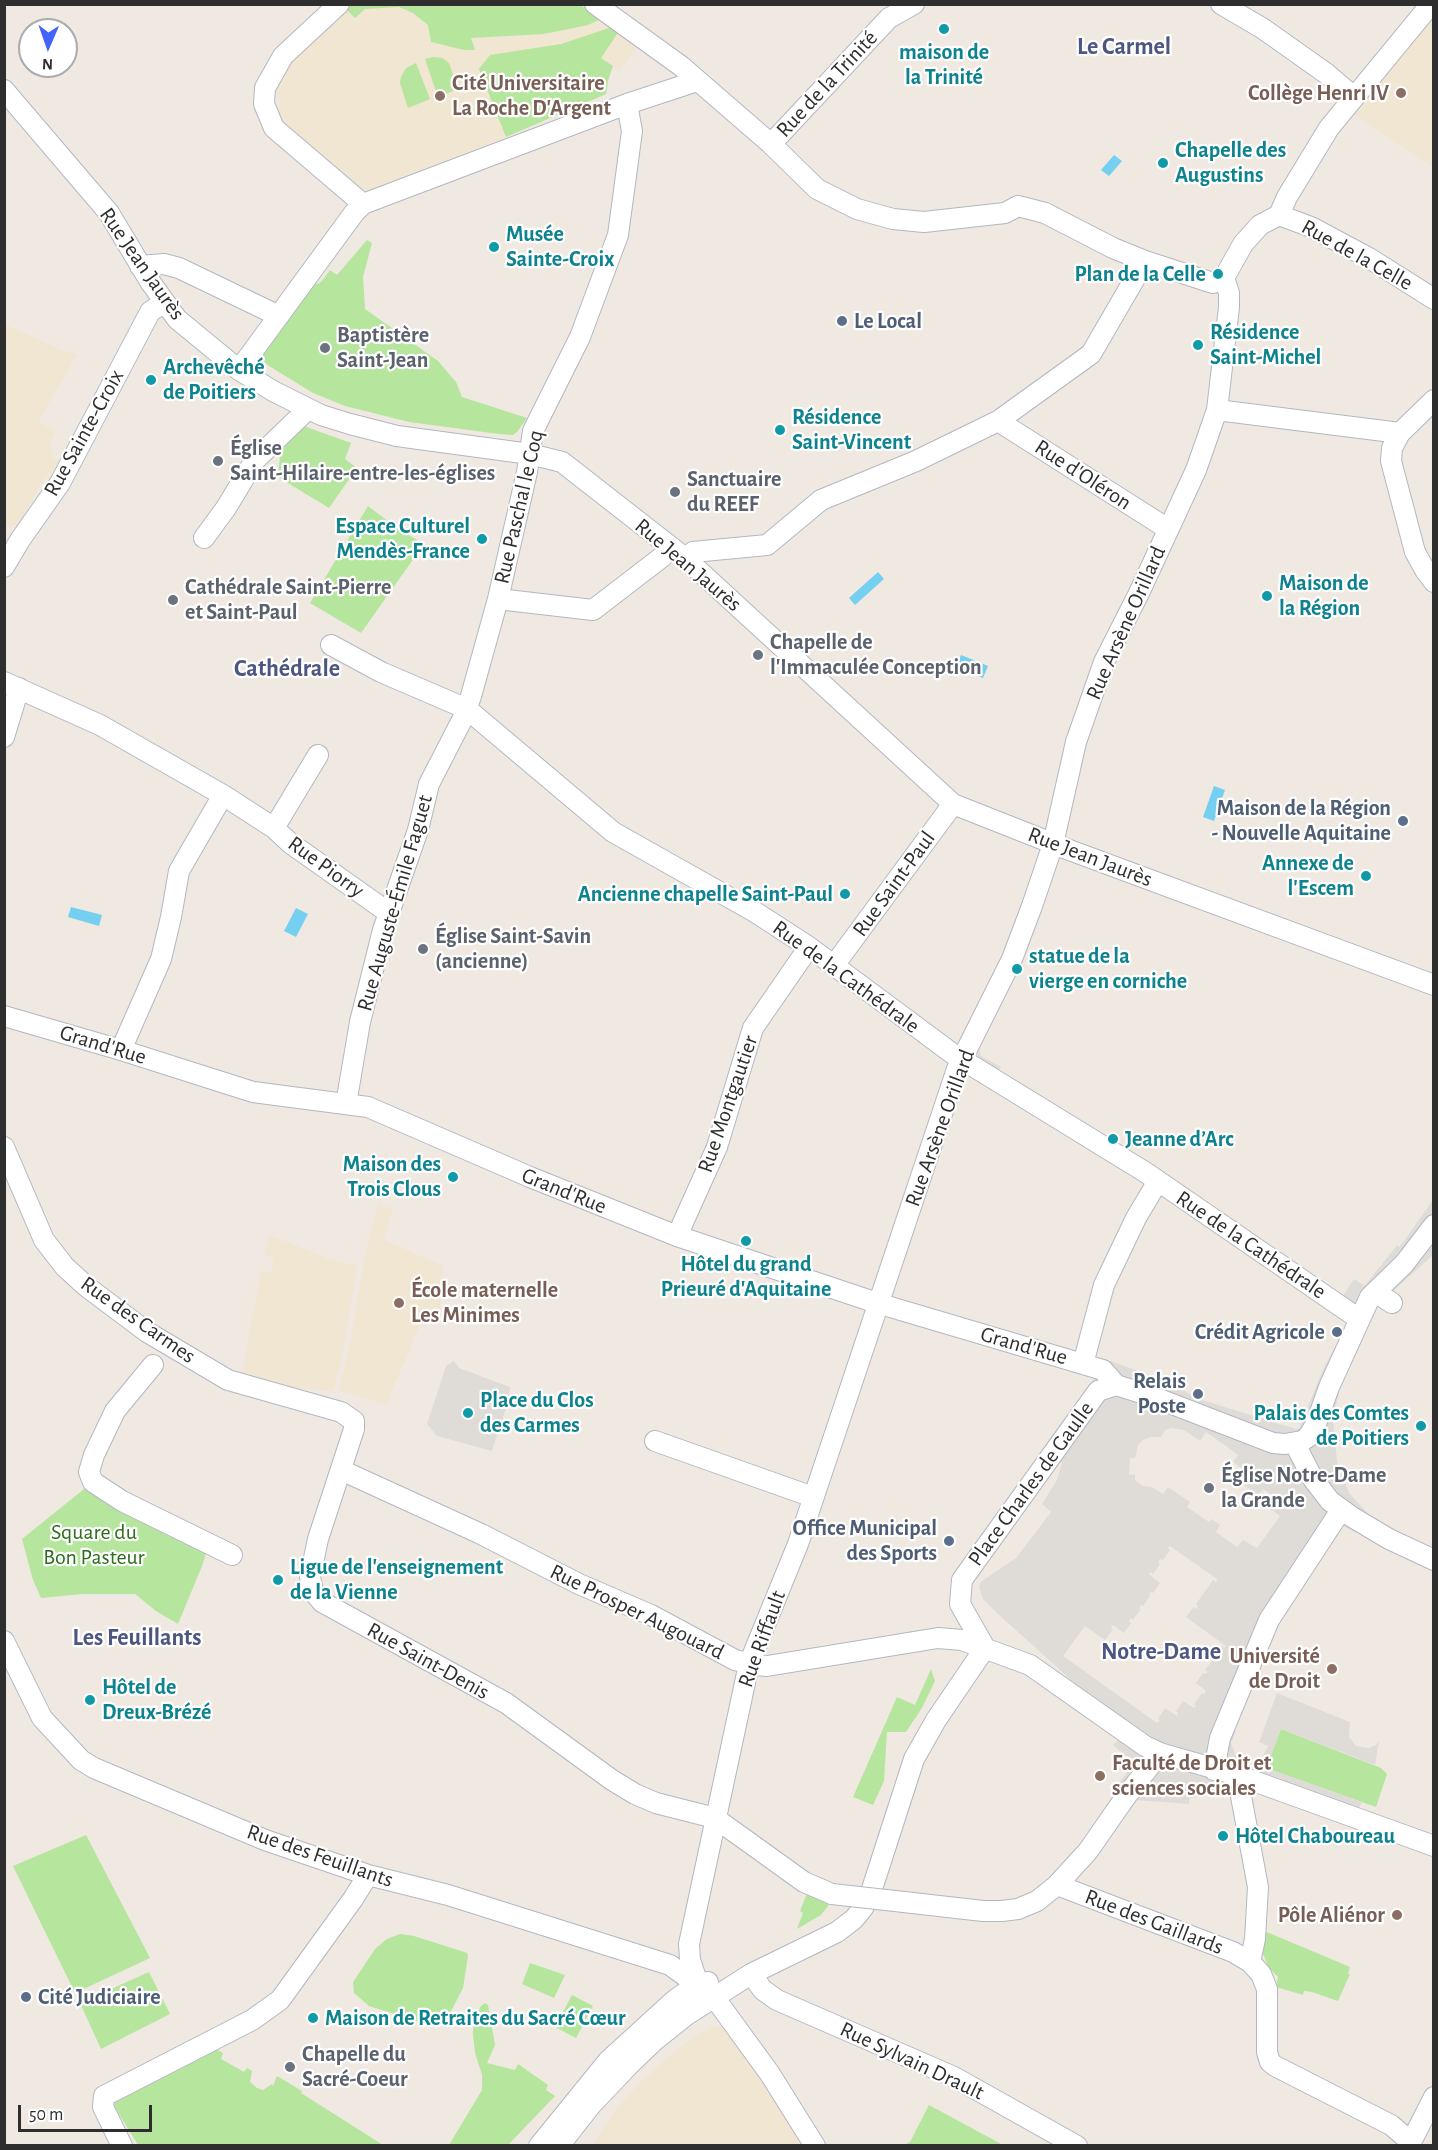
<!DOCTYPE html>
<meta charset="utf-8">
<style>
body{margin:0}
#map{position:relative;width:1438px;height:2150px;overflow:hidden;background:#efe9e1;font-family:"Alegreya Sans",sans-serif}
canvas{display:block}
.frame{position:absolute;inset:0;border:6px solid #2e2e2e;pointer-events:none}
.north{position:absolute;left:18px;top:18px;width:60px;height:60px;box-sizing:border-box;background:#fff;border:2px solid #ababab;border-radius:50%;rotate:182deg;font-size:16px;font-weight:700;line-height:24px;text-align:center;color:#2e2e2e}
.north::after{content:'';display:block;margin:auto;width:21px;height:27px;background:#4264fb;clip-path:polygon(50% 0,100% 100%,50% 72%,0 100%)}
.scale{position:absolute;left:18px;top:2105px;width:134px;height:27px;box-sizing:border-box;border:3px solid #2e2e2e;border-top:0;padding-left:8px;font-size:18px;line-height:21px;white-space:nowrap;color:#2e2e2e;-webkit-text-stroke:4px #fff;paint-order:stroke}
</style>
<div id="map">
<canvas width="1438" height="2150"></canvas>
<div class="frame"></div>
<div class="north">N</div>
<div class="scale">50 m</div>
</div>
<script>
const ctx = document.querySelector('canvas').getContext('2d');
ctx.lineJoin = 'round';
function paint(path, color) { ctx.fillStyle = color; ctx.fill(path, 'evenodd'); }
const poly = rows => new Path2D(rows.map(r => 'M' + r).join(''));
function trace(path, color, width, dash) { ctx.strokeStyle = color; ctx.lineWidth = width; ctx.lineCap = dash ? 'butt' : 'round'; ctx.setLineDash(dash || []); ctx.stroke(path); }
function label(font, color, halo, rows, align = 'center') {
  ctx.font = font + ' "Alegreya Sans",sans-serif'; ctx.lineWidth = 4.5; ctx.setLineDash([]); ctx.textBaseline = 'middle'; ctx.strokeStyle = halo; ctx.fillStyle = color; for (const [text, x, y, turn = 0] of rows) {
    ctx.save(); ctx.translate(x, y); ctx.rotate((+turn || 0) * Math.PI / 180); ctx.textAlign = isNaN(turn) ? turn : align; if (halo) ctx.strokeText(text, 0, 0); ctx.fillText(text, 0, 0); ctx.restore();
  }
}
paint(poly([
 [349,5,579,5,638,44,620,71,612,66,608,81,606,94,506,137,371,190,356,187,279,127,273,111,282,105,278,94,273,93,291,59],
 [1433,12,1433,167,1352,113],
 [4,324,68,353,77,354,38,422,56,431,49,444,53,450,50,456,64,464,55,481,46,476,18,525,9,526,4,523],
 [379,1201,382,1205,393,1209,384,1240,441,1265,444,1272,440,1287,441,1316,422,1320,386,1405,339,1390,351,1340,363,1264],
 [270,1235,329,1259,357,1266,341,1362,333,1391,276,1386,242,1374,261,1271,271,1273,274,1259,265,1255],
 [714,2026,729,2031,776,2093,803,2145,592,2146,617,2108,643,2080,668,2057,698,2034]
]), '#f0e6d1');
paint(poly([
 [349,4,579,4,601,19,588,25,544,34,471,38,475,50,464,50,431,42,428,25,413,13,399,7,365,9,355,18,345,8],
 [612,27,619,31,601,58,613,66,608,81,606,94,506,137,479,69,490,55,561,44],
 [433,57,442,58,449,63,458,89,438,97,425,59],
 [416,63,430,99,408,108,400,83,401,77,406,68],
 [367,240,372,243,363,277,365,309,438,361,456,382,462,397,527,418,517,432,513,435,499,434,409,422,345,406,313,393,269,366,262,360,262,355,313,283,318,284,322,281,330,270,337,275],
 [298,424,351,443,345,459,357,468,329,508,278,477,280,456,278,445],
 [368,506,397,528,424,544,361,633,310,603],
 [89,1485,208,1547,202,1566,178,1624,156,1611,135,1594,82,1594,41,1598,33,1580,22,1539],
 [931,1669,935,1681,922,1708,906,1732,887,1732,884,1781,873,1805,853,1797,897,1697,915,1705],
 [1281,1729,1381,1768,1387,1774,1376,1807,1266,1768],
 [86,1835,150,1958,75,1993,13,1866],
 [807,1893,831,1902,821,1915,797,1929,803,1913,800,1911],
 [1262,1930,1350,1967,1348,1974,1350,1974,1338,2001,1312,1992,1304,1991,1303,1995,1276,1987,1278,1977,1269,1968,1263,1954],
 [400,1934,414,1936,461,1951,467,1953,468,1956,463,1988,446,2021,436,2027,369,2006,354,1993,353,1982,375,1949,387,1939],
 [530,1963,565,1975,554,1998,522,1984],
 [149,1972,170,2014,101,2049,80,2003],
 [572,1995,593,2006,576,2038,555,2027],
 [485,2003,488,2005,495,2045,487,2063,515,2070,518,2064,548,2085,546,2090,555,2096,508,2145,449,2145,482,2090,482,2075,475,2053,473,2033,474,2020,481,2006],
 [216,2049,223,2053,221,2059,244,2072,247,2068,252,2071,250,2082,257,2088,263,2090,272,2084,273,2086,277,2076,302,2091,301,2093,383,2145,138,2145,111,2101],
 [929,2105,1003,2145,904,2145,910,2142]
]), '#b6e59e');
paint(poly([
 [979,1047,981,1056,1001,1067,998,1072,1343,1296,1354,1279,1364,1285,1366,1284,1397,1245,1399,1247,1401,1245,1433,1200,1433,1255,1379,1304,1340,1389,1333,1417,1337,1461,1349,1493,1376,1522,1433,1552,1433,1570,1343,1526,1289,1605,1263,1651,1234,1731,1236,1732,1231,1743,1239,1764,1158,1741,1124,1718,1081,1689,998,1614,983,1599,979,1586,982,1581,1016,1558,1051,1512,1042,1504,1057,1480,1062,1463,1051,1455,1045,1445,1096,1376,1111,1361,1163,1380,1202,1400,1296,1429,1299,1428,1325,1365,1347,1324,1346,1321,1159,1193,1079,1353,1146,1193,1144,1184,1072,1136,966,1072],
 [1171,1428,1184,1430,1200,1441,1206,1432,1216,1439,1238,1455,1233,1462,1247,1472,1240,1482,1258,1495,1263,1489,1273,1496,1267,1506,1280,1516,1257,1548,1243,1540,1237,1547,1216,1532,1220,1525,1212,1519,1209,1522,1187,1507,1190,1502,1168,1487,1163,1494,1152,1487,1143,1486,1135,1480,1135,1475,1129,1474,1130,1458,1135,1458,1138,1445,1143,1440,1151,1437,1161,1437,1165,1430],
 [1170,1546,1217,1579,1216,1582,1213,1580,1196,1604,1198,1606,1197,1609,1194,1607,1186,1617,1226,1646,1224,1648,1222,1647,1215,1657,1217,1659,1215,1661,1213,1660,1205,1670,1208,1672,1206,1674,1203,1673,1196,1683,1206,1691,1204,1694,1202,1693,1194,1704,1196,1706,1194,1708,1183,1701,1176,1711,1178,1713,1177,1716,1165,1708,1158,1719,1160,1720,1157,1723,1063,1656,1085,1626,1105,1640,1113,1629,1111,1628,1113,1625,1124,1633,1131,1623,1129,1621,1131,1618,1133,1620,1141,1609,1139,1608,1141,1605,1143,1606,1150,1596,1149,1594,1151,1592,1153,1593,1160,1583,1149,1574,1151,1572,1153,1574,1160,1564,1158,1562,1160,1559,1163,1560,1170,1550,1168,1548],
 [454,1361,459,1368,510,1387,508,1402,492,1451,437,1436,427,1424,446,1366],
 [1277,1693,1350,1722,1349,1737,1356,1746,1369,1748,1376,1745,1379,1741,1375,1765,1281,1729,1266,1768,1362,1802,1353,1819,1251,1780,1268,1746,1259,1742],
 [1126,1732,1238,1783,1189,1799,1189,1804,1135,1800,1116,1787,1134,1763,1113,1745]
]), '#dfdcd8');
paint(poly([
 [1114,155,1122,161,1109,176,1101,170],
 [878,572,884,579,855,605,849,598],
 [961,655,988,666,983,678,956,667],
 [1214,786,1225,790,1214,821,1203,817],
 [71,907,102,915,99,926,68,917],
 [296,908,308,914,296,937,284,931]
]), '#75cff0');
const minor = poly([
 [339,4,283,56,265,88,264,104,274,128,363,204],
 [595,4,681,66,771,144,817,189,857,209,893,219,924,222,1005,213,1018,206,1045,213,1113,248,1145,261,1213,283,1224,278,1243,244,1260,225,1279,215],
 [1221,4,1262,28,1327,74,1354,97],
 [4,90,109,213,151,283,177,319,239,370,273,391,321,415,350,424,397,436,530,454,562,462,685,558,953,804,1072,851,1434,985],
 [771,144,889,18,914,4],
 [1279,215,1287,197,1329,128,1431,4],
 [1279,215,1311,227,1369,258,1434,299],
 [140,266,164,264,179,268,279,316],
 [239,370,354,213,363,204,627,104,697,81],
 [1434,400,1400,433,1392,448,1391,461,1415,552,1425,570,1434,582],
 [1217,410,1400,433],
 [998,421,1168,529],
 [204,538,226,508,255,460,308,409],
 [685,558,693,552,767,545,821,500,916,461,998,421,1091,354,1145,261],
 [4,567,20,540,60,483,150,312,164,302],
 [498,599,593,610,662,557,671,547],
 [331,645,381,672,467,709,613,832,755,912,809,947,953,1054,1145,1172,1359,1319],
 [4,682,100,725,223,795,274,828],
 [4,737,19,688],
 [318,755,274,828,290,843,389,913],
 [835,964,953,804],
 [4,1016,121,1050,253,1092,368,1107,530,1177,677,1236,877,1303,1103,1370,1116,1385],
 [121,1050,161,959,171,917,179,871,223,795],
 [346,1104,360,1022,383,930,418,830,429,784,464,716,471,696,498,599,527,472,533,431,580,337,618,235,632,131,627,104],
 [4,1147,44,1240,65,1267,87,1287,147,1332,228,1380,341,1412,354,1421,354,1429,318,1539,310,1577,313,1591,322,1602,506,1703,612,1780,635,1794,656,1803,715,1818,804,1882,832,1894],
 [677,1236,717,1147,753,1028,809,947],
 [1375,1292,1392,1303],
 [1083,1364,1104,1285,1136,1218,1158,1181],
 [153,1365,115,1411,94,1455,89,1472,93,1482,122,1501,232,1555],
 [655,1441,813,1497],
 [1295,1444,1313,1479,1330,1501,1352,1517,1389,1539,1434,1560],
 [341,1470,481,1534,579,1584,651,1615,735,1660,756,1665,767,1666,938,1638,962,1640,1030,1665,1145,1746,1160,1753,1237,1775,1434,1846],
 [4,1641,42,1718,81,1760,94,1768,265,1840,368,1875,448,1895,670,1965,714,1997,770,2074,815,2146],
 [985,1648,960,1604,962,1580,1098,1391,1116,1385,1154,1397,1273,1443,1285,1444,1302,1441,1308,1437,1316,1424,1329,1387,1370,1297,1404,1264,1434,1225],
 [1214,1770,1220,1738,1269,1620,1341,1510],
 [1237,1775,1258,1887,1255,1939,1250,1962],
 [1057,1885,1233,1952,1250,1962,1261,1974,1267,1989,1267,2052,1270,2062,1275,2066,1391,2125,1411,2142],
 [904,1902,983,1911,1002,1911,1018,1909,1037,1901,1057,1885,1088,1851,1127,1795,1160,1753],
 [751,1974,763,1990,777,2000,954,2077,1077,2146],
 [698,1984,690,1960,689,1944,749,1664,798,1544,957,1069,1012,959,1032,906,1053,844,1076,742,1104,662,1139,593,1196,470,1217,410,1229,307,1229,293,1224,278],
 [122,2146,103,2107,104,2096,252,2020,280,2000,353,1899,368,1875],
 [539,2146,608,2061,676,1999,698,1984,708,1982],
 [559,2146,591,2105,630,2064,654,2041,688,2014,751,1974,837,1932,854,1919,863,1908,871,1892,914,1759,936,1720,985,1648],
 [1409,2146,1434,2097]
]);
trace(minor, '#b4b7c1', 22);
trace(minor, '#fff', 20);
const minorBridge = poly([
 [832,1894,904,1902]
]);
trace(minorBridge, '#b4b7c1', 22, []);
trace(minorBridge, '#fff', 20);
for (const [x, y, r, color] of [
 [944,29,6,"#0f9aa8"],
 [1401,93,6,"#8d6e63"],
 [440,96,6,"#8d6e63"],
 [1163,163,6,"#0f9aa8"],
 [494,247,6,"#0f9aa8"],
 [1218,274,6,"#0f9aa8"],
 [842,321,6,"#5c6f8a"],
 [1198,345,6,"#0f9aa8"],
 [325,348,6,"#6b7280"],
 [151,380,6,"#0f9aa8"],
 [780,430,6,"#0f9aa8"],
 [218,461,6,"#6b7280"],
 [675,492,6,"#6b7280"],
 [482,539,6,"#0f9aa8"],
 [1267,596,6,"#0f9aa8"],
 [173,600,6,"#6b7280"],
 [758,655,6,"#6b7280"],
 [1403,821,6,"#5c6f8a"],
 [1366,876,6,"#0f9aa8"],
 [845,894,6,"#0f9aa8"],
 [423,949,6,"#6b7280"],
 [1017,969,6,"#0f9aa8"],
 [1113,1139,6,"#0f9aa8"],
 [453,1177,6,"#0f9aa8"],
 [746,1241,6,"#0f9aa8"],
 [399,1303,6,"#8d6e63"],
 [1337,1332,6,"#5c6f8a"],
 [1198,1394,6,"#5c6f8a"],
 [468,1413,6,"#0f9aa8"],
 [1421,1426,6,"#0f9aa8"],
 [1209,1488,6,"#6b7280"],
 [949,1541,6,"#5c6f8a"],
 [278,1580,6,"#0f9aa8"],
 [1332,1669,6,"#8d6e63"],
 [90,1700,6,"#0f9aa8"],
 [1100,1776,6,"#8d6e63"],
 [1223,1836,6,"#0f9aa8"],
 [1397,1915,6,"#8d6e63"],
 [26,1997,6,"#5c6f8a"],
 [313,2018,6,"#0f9aa8"],
 [290,2067,6,"#6b7280"]
]) { const dot = new Path2D(); dot.arc(x, y, r, 0, 2 * Math.PI); ctx.fillStyle = color; ctx.fill(dot); trace(dot, '#fff', 2); }
label('bold 22px', '#0d838f', '#fff', [
 ["maison de",944,52,"center"],
 ["la Trinité",944,77,"center"],
 ["Chapelle des",1175,150],
 ["Augustins",1175,175],
 ["Musée",506,234],
 ["Sainte-Croix",506,259],
 ["Plan de la Celle",1206,274,"right"],
 ["Résidence",1210,332],
 ["Saint-Michel",1210,357],
 ["Archevêché",163,367],
 ["de Poitiers",163,392],
 ["Résidence",792,417],
 ["Saint-Vincent",792,442],
 ["Espace Culturel",470,526,"right"],
 ["Mendès-France",470,551,"right"],
 ["Maison de",1279,583],
 ["la Région",1279,608],
 ["Annexe de",1354,863,"right"],
 ["l'Escem",1354,888,"right"],
 ["Ancienne chapelle Saint-Paul",833,894,"right"],
 ["statue de la",1029,956],
 ["vierge en corniche",1029,981],
 ["Jeanne d’Arc",1125,1139],
 ["Maison des",441,1164,"right"],
 ["Trois Clous",441,1189,"right"],
 ["Hôtel du grand",746,1264,"center"],
 ["Prieuré d'Aquitaine",746,1289,"center"],
 ["Place du Clos",480,1400],
 ["des Carmes",480,1425],
 ["Palais des Comtes",1409,1413,"right"],
 ["de Poitiers",1409,1438,"right"],
 ["Ligue de l'enseignement",290,1567],
 ["de la Vienne",290,1592],
 ["Hôtel de",102,1687],
 ["Dreux-Brézé",102,1712],
 ["Hôtel Chaboureau",1235,1836],
 ["Maison de Retraites du Sacré Cœur",325,2018]
], 'left');
label('bold 22px', '#785e54', '#fff', [
 ["Cité Universitaire",452,83],
 ["La Roche D'Argent",452,108],
 ["Collège Henri IV",1389,93,"right"],
 ["École maternelle",411,1290],
 ["Les Minimes",411,1315],
 ["Université",1320,1656,"right"],
 ["de Droit",1320,1681,"right"],
 ["Faculté de Droit et",1112,1763],
 ["sciences sociales",1112,1788],
 ["Pôle Aliénor",1385,1915,"right"]
], 'left');
label('22px', '#2e2e2e', '#fff', [
 ["Rue de la Trinité",827,84,-47],
 ["Rue de la Celle",1357,255,29],
 ["Rue Jean Jaurès",142,264,55],
 ["Rue Sainte-Croix",84,433,-61],
 ["Rue d'Oléron",1083,475,33],
 ["Rue Paschal le Coq",519,507,-77],
 ["Rue Jean Jaurès",688,565,40],
 ["Rue Arsène Orillard",1126,623,-66],
 ["Rue Jean Jaurès",1090,857,21],
 ["Rue Piorry",326,867,36],
 ["Rue Saint-Paul",894,884,-54],
 ["Rue Auguste-Émile Faguet",395,903,-74],
 ["Rue de la Cathédrale",846,977,36],
 ["Grand'Rue",103,1045,17],
 ["Rue Montgautier",728,1104,-71],
 ["Rue Arsène Orillard",940,1128,-70],
 ["Grand'Rue",564,1191,22],
 ["Rue de la Cathédrale",1251,1245,34],
 ["Rue des Carmes",138,1320,35],
 ["Grand'Rue",1024,1346,16],
 ["Place Charles de Gaulle",1031,1484,-54],
 ["Rue Prosper Augouard",637,1612,26],
 ["Rue Riffault",762,1639,-70],
 ["Rue Saint-Denis",428,1661,29],
 ["Rue des Feuillants",320,1856,19],
 ["Rue des Gaillards",1154,1922,21],
 ["Rue Sylvain Drault",912,2061,25]
]);
label('bold 22px', '#4e5e75', '#fff', [
 ["Le Local",854,321,"left"],
 ["Maison de la Région",1391,808],
 ["- Nouvelle Aquitaine",1391,833],
 ["Crédit Agricole",1325,1332],
 ["Relais",1186,1381],
 ["Poste",1186,1406],
 ["Office Municipal",937,1528],
 ["des Sports",937,1553],
 ["Cité Judiciaire",38,1997,"left"]
], 'right');
label('bold 22px', '#5b616d', '#fff', [
 ["Baptistère",337,335],
 ["Saint-Jean",337,360],
 ["Église",230,448],
 ["Saint-Hilaire-entre-les-églises",230,473],
 ["Sanctuaire",687,479],
 ["du REEF",687,504],
 ["Cathédrale Saint-Pierre",185,587],
 ["et Saint-Paul",185,612],
 ["Chapelle de",770,642],
 ["l'Immaculée Conception",770,667],
 ["Église Saint-Savin",435,936],
 ["(ancienne)",435,961],
 ["Église Notre-Dame",1221,1475],
 ["la Grande",1221,1500],
 ["Chapelle du",302,2054],
 ["Sacré-Coeur",302,2079]
], 'left');
label('22px', '#2c6e1b', '#fff', [
 ["Square du",94,1532],
 ["Bon Pasteur",94,1557]
]);
label('bold 24px', '#4d5680', '#fff', [
 ["Le Carmel",1124,47],
 ["Cathédrale",287,669],
 ["Les Feuillants",137,1638],
 ["Notre-Dame",1161,1652]
]);
</script>
